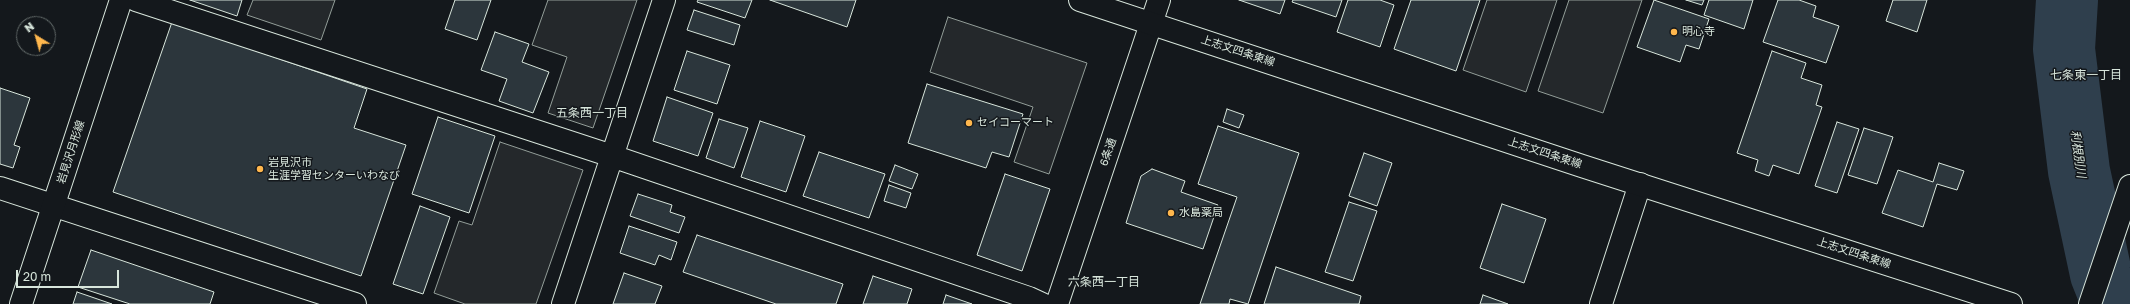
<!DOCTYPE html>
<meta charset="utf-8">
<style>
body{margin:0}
#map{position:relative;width:2130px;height:304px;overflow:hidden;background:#14181c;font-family:"Golos Text",sans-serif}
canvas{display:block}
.north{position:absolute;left:16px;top:16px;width:40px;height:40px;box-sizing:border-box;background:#14181c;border:1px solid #626a69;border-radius:50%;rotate:323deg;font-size:11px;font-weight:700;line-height:16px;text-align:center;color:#d8e6dc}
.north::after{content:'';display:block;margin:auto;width:14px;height:18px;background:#ffb74d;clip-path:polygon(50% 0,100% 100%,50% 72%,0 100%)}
.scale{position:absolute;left:16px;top:270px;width:103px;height:18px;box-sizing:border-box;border:2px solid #d8e6dc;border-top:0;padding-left:5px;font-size:12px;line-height:14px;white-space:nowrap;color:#d8e6dc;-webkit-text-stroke:3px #14181c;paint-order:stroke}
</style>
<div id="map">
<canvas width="2130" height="304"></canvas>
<div class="north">N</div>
<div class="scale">20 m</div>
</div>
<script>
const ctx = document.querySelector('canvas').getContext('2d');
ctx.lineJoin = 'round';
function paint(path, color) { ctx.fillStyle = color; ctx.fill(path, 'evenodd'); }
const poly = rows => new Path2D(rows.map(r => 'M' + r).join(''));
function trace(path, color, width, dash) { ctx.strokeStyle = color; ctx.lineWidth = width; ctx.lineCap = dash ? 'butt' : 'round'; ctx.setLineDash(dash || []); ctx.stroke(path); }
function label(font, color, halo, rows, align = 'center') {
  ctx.font = font + ' "Golos Text","Noto Sans JP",sans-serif'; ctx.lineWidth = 3; ctx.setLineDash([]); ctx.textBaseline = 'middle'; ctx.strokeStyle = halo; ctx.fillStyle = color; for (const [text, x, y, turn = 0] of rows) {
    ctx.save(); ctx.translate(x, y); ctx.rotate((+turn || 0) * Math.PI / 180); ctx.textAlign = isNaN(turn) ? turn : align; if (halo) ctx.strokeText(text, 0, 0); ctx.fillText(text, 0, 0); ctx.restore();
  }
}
const parking = poly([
 [253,0,335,0,321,40,247,15,253,0],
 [548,0,637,0,593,128,548,113,567,57,532,45,548,0],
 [1487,0,1557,0,1526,92,1463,70,1487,0],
 [1569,0,1642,0,1603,113,1538,91,1569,0],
 [948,17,1087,63,1049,174,1014,162,1033,107,930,72,948,17],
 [500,142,583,170,536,304,465,304,434,293,459,221,472,225,500,142]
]);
paint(parking, '#24282b');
trace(parking, '#939e99', 1);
trace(poly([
 [2067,0,2064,49,2079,171,2101,274,2113,304]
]), '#2f3f4d', 62);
const building = poly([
 [190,0,242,0,237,16,190,0],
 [455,0,491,0,477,40,445,29,455,0],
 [698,0,752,0,745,18,697,2,698,0],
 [770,0,856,0,847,27,770,0],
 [1239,0,1285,0,1280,14,1239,0],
 [1293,0,1342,0,1336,17,1292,2,1293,0],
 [1348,0,1380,0,1394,5,1380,47,1337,32,1348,0],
 [1411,0,1480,0,1456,71,1394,49,1411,0],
 [1654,0,1709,19,1699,49,1686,45,1680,62,1637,47,1654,0],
 [1686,0,1704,0,1702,5,1686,0],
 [1709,0,1753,0,1744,29,1704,15,1709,0],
 [1778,0,1799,0,1816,6,1813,17,1839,26,1826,63,1763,42,1778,0],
 [1893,0,1927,0,1917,32,1886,21,1893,0],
 [694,10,740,25,734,45,687,30,694,10],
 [172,22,367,89,354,128,406,145,361,276,113,192,172,22],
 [495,32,529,44,522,62,549,72,533,113,499,101,507,79,481,70,495,32],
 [687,51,730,65,717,104,674,90,687,51],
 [1772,51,1806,63,1801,78,1822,85,1816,105,1822,107,1799,174,1773,165,1769,176,1755,171,1758,160,1737,153,1772,51],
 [927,84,1023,114,1009,157,992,152,986,168,908,143,927,84],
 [0,88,30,98,14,145,20,147,13,168,0,164,0,88],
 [667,97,713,113,698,156,653,141,667,97],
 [1227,109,1244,115,1239,128,1223,122,1227,109],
 [438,117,495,136,469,213,412,194,438,117],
 [719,119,748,128,734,168,706,158,719,119],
 [760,121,805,136,786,192,741,177,760,121],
 [1837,122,1859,129,1837,193,1815,186,1837,122],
 [1218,126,1299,153,1248,304,1230,299,1229,304,1200,304,1237,197,1198,184,1218,126],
 [1864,128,1893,137,1877,184,1848,175,1864,128],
 [819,152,885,174,869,218,803,196,819,152],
 [1364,153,1392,163,1377,206,1349,196,1364,153],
 [1939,163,1964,171,1957,190,1937,184,1923,227,1882,213,1898,170,1933,182,1939,163],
 [895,165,918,174,912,189,889,181,895,165],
 [1152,169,1185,181,1181,192,1218,205,1203,249,1126,223,1141,176,1152,169],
 [1005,174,1050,189,1022,271,977,255,1005,174],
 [889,185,911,193,906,208,884,201,889,185],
 [638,194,672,205,670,212,685,217,679,233,630,216,638,194],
 [1349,202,1377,211,1353,281,1325,272,1349,202],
 [1502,204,1546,219,1524,283,1480,268,1502,204],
 [420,206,450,217,423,294,393,284,420,206],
 [629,226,677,242,671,260,659,255,655,265,620,253,629,226],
 [697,235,843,284,836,304,776,304,683,272,697,235],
 [91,250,214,292,210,304,130,304,78,287,91,250],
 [1276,267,1361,296,1359,304,1264,304,1276,267],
 [624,273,662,286,655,304,613,304,624,273],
 [873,276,912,289,907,304,863,304,873,276],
 [77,292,112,304,73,304,77,292],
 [946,295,972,304,943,304,946,295],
 [1483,295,1508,304,1480,304,1483,295]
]);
paint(building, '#2c363c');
trace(building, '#d8e6dc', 1);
const minor = poly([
 [136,0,612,156,1029,298,1042,304],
 [0,188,355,304],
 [563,304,664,0],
 [1057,304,1159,0],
 [1601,304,1640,184],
 [2090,304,2130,186]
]);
const major = poly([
 [1080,0,1582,166,2011,304],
 [21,304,121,0]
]);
trace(minor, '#d8e6dc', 24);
trace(major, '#d8e6dc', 24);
trace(minor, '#14181c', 22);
trace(major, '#14181c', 22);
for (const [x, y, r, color] of [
 [1674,32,4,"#ffb74d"],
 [969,123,4,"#ffb74d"],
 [260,169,4,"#ffb74d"],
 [1171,213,4,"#ffb74d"]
]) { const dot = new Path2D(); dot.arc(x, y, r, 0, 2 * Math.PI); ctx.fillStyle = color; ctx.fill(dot); trace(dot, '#14181c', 1.5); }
label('11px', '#d8e6dc', '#14181c', [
 ["明心寺",1682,32],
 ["セイコーマート",977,123],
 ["岩見沢市",268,163],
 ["生涯学習センターいわなび",268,176],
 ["水島薬局",1179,213]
], 'left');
label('11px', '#d8e6dc', '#14181c', [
 ["上志文四条東線",1238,51,18],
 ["岩見沢月形線",71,152,-72],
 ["6条通",1108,152,-71],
 ["上志文四条東線",1545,153,18],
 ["上志文四条東線",1854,253,18]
]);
label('12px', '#d8e6dc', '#14181c', [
 ["七条東一丁目",2086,75],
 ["五条西一丁目",592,113],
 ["六条西一丁目",1104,282]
]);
label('italic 12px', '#d8e6dc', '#14181c', [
 ["利根別川",2078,154,82]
]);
</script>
